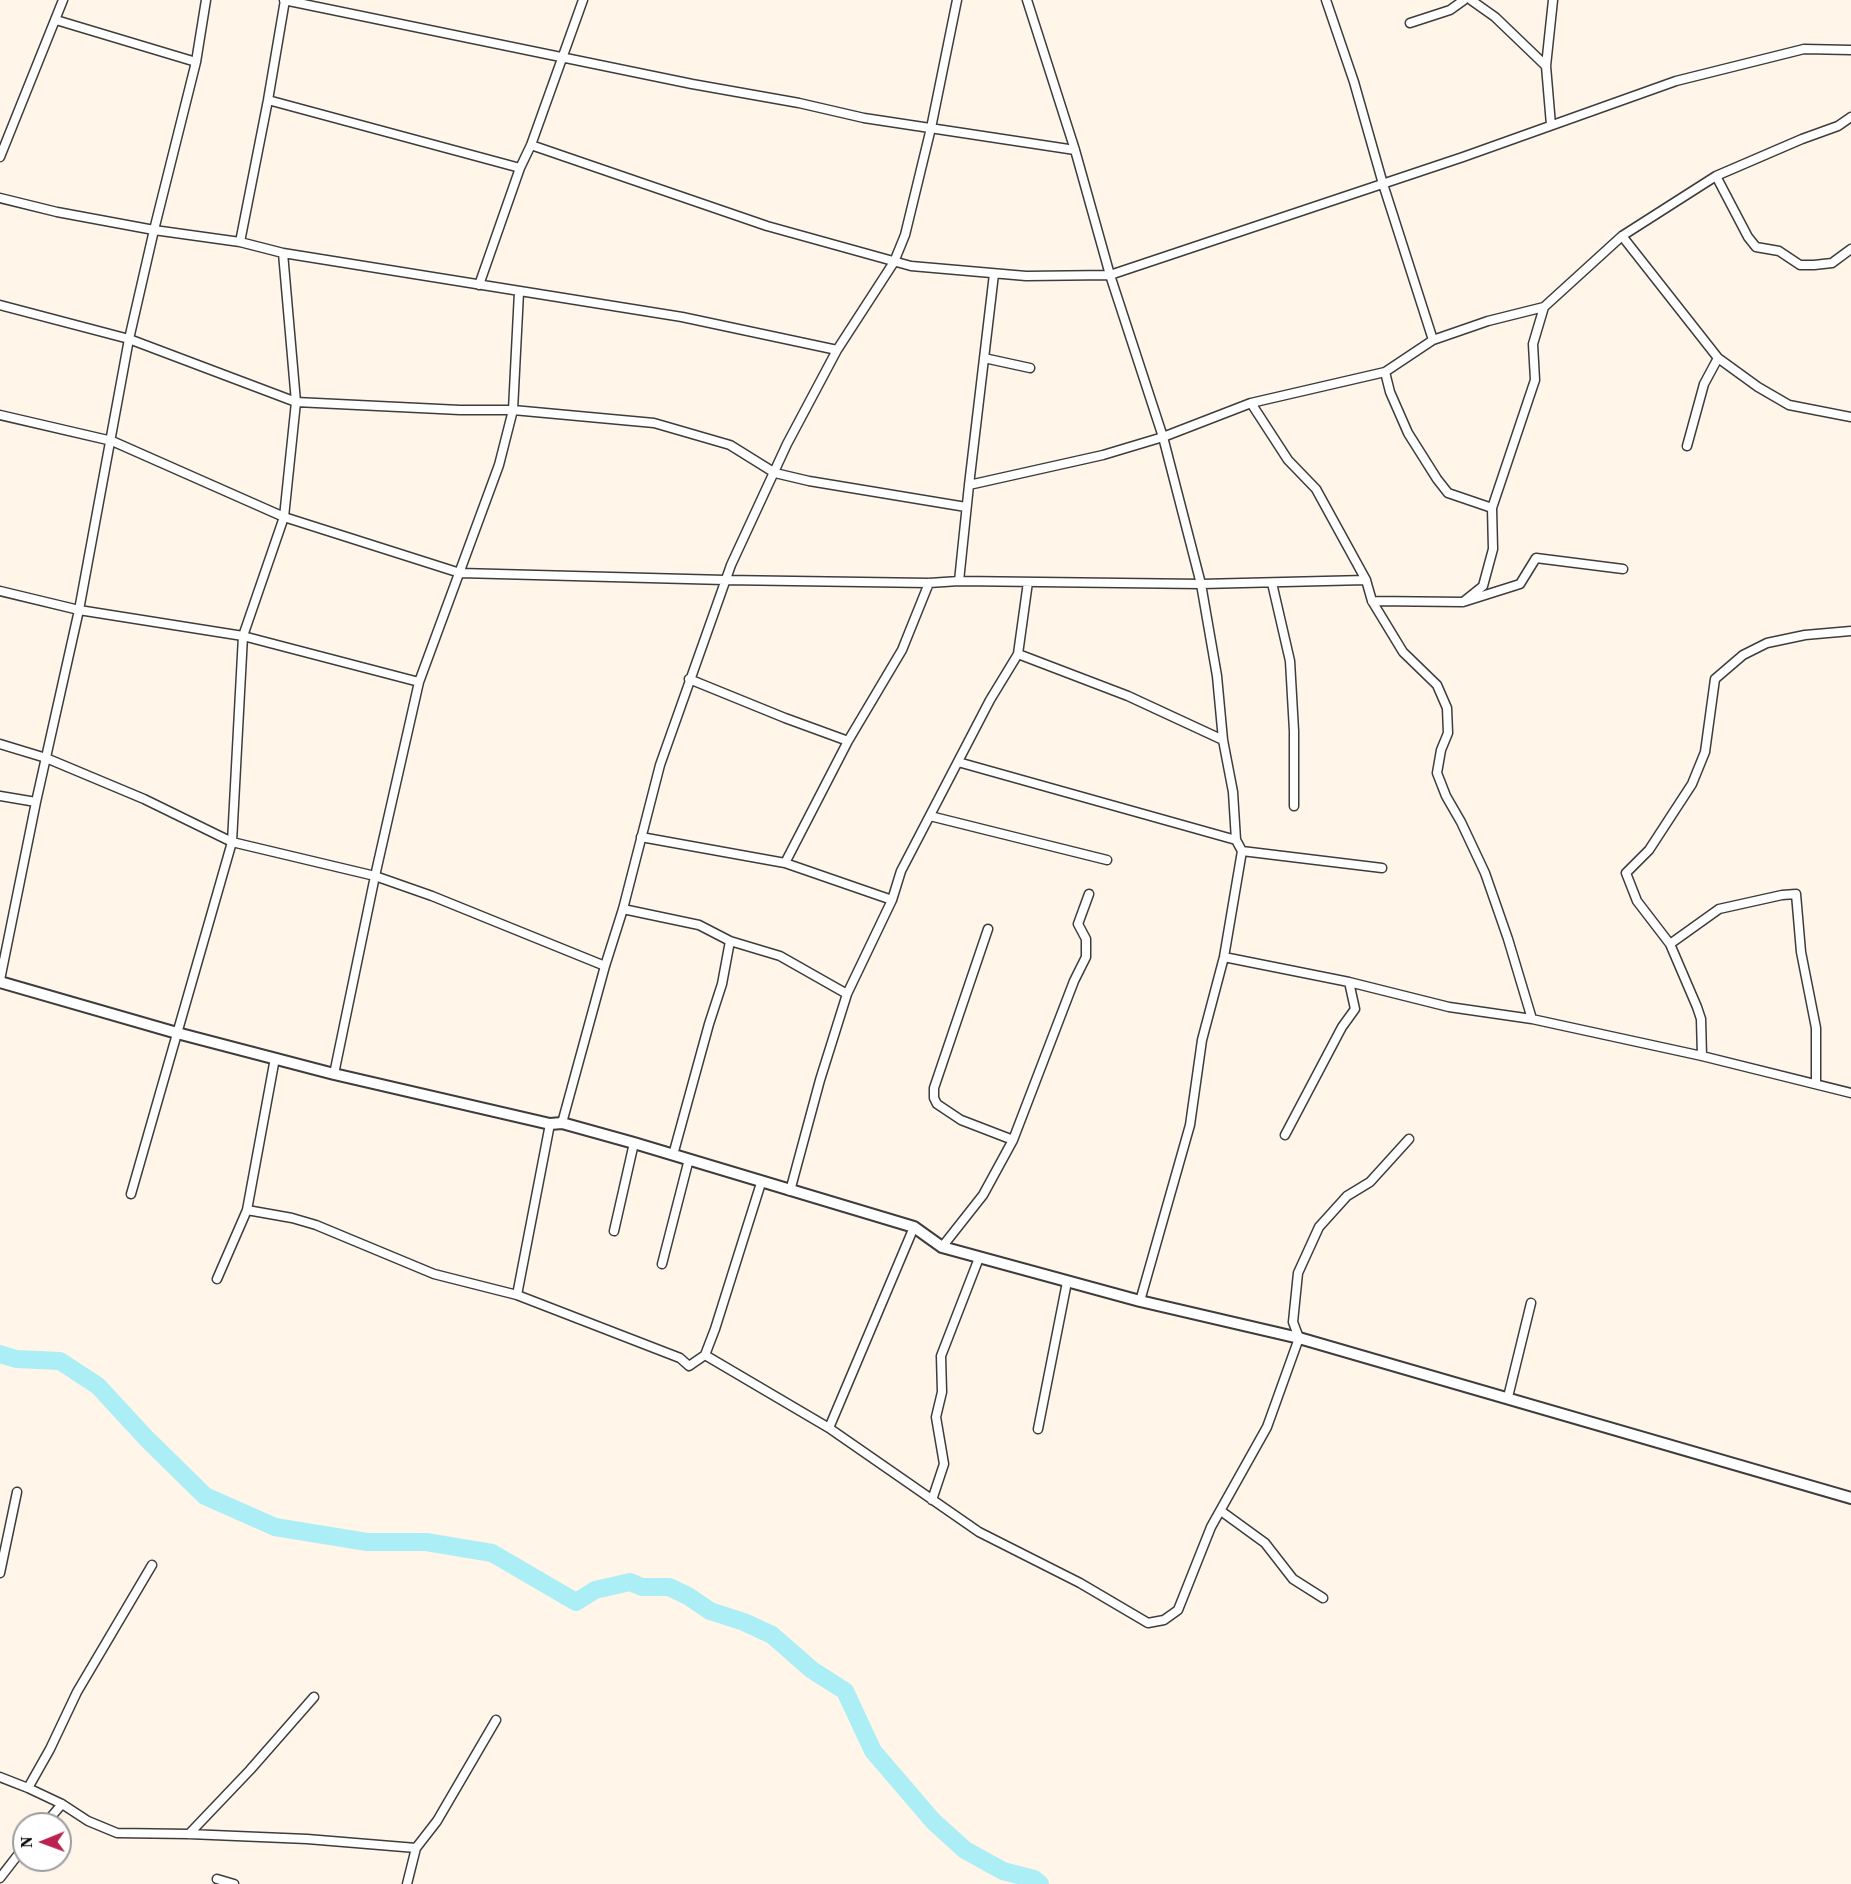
<!DOCTYPE html>
<style>
body{margin:0}
#map{position:relative;width:1851px;height:1884px;overflow:hidden;background:#fff5e8;font-family:"Source Serif 4",serif}
canvas{display:block}
.north{position:absolute;left:12px;top:1812px;width:60px;height:60px;box-sizing:border-box;background:#fff;border:2px solid #9d9d9d;border-radius:50%;rotate:269deg;font-size:16px;font-weight:700;line-height:24px;text-align:center;color:#0a0a0a}
.north::after{content:'';display:block;margin:auto;width:21px;height:27px;background:#bb2250;clip-path:polygon(50% 0,100% 100%,50% 72%,0 100%)}
</style>
<div id="map">
<canvas width="1851" height="1884"></canvas>
<div class="north">N</div>
</div>
<script>
const ctx = document.querySelector('canvas').getContext('2d');
ctx.lineJoin = 'round';
const poly = rows => new Path2D(rows.map(r => 'M' + r).join(''));
function trace(path, color, width, dash) { ctx.strokeStyle = color; ctx.lineWidth = width; ctx.lineCap = dash ? 'butt' : 'round'; ctx.setLineDash(dash || []); ctx.stroke(path); }
trace(poly([
 [0,1354,16,1359,60,1361,98,1386,146,1438,205,1496,275,1527,367,1542,426,1542,492,1553,576,1602,595,1590,630,1582,642,1587,669,1587,688,1596,710,1611,744,1622,772,1635,812,1670,845,1691,873,1751,933,1821,965,1850,1003,1871,1034,1879,1040,1884]
]), '#aceef6', 18);
const minor = poly([
 [284,0,692,84,799,103,864,118,1075,150],
 [1027,0,1075,150,1110,275,1163,437,1201,584,1217,676,1223,740,1233,792,1236,840,1242,851,1224,957,1202,1040,1190,1125,1140,1301],
 [1326,0,1354,82,1383,184,1433,340],
 [1471,0,1495,17,1546,66],
 [56,20,196,62],
 [1410,23,1450,10,1464,0],
 [268,100,520,168],
 [1551,125,1546,66,1553,0],
 [531,145,767,226,911,266,1026,276,1110,275,1463,157,1676,81,1804,49,1851,50],
 [0,157,63,0],
 [1716,176,1748,237,1756,247,1779,251,1800,265,1814,265,1832,263,1851,249],
 [0,198,57,212,154,230,240,242,283,253,682,317,837,350],
 [1622,236,1718,358,1758,387,1789,405,1851,417],
 [240,242,268,100,285,0],
 [479,285,520,168,531,145,583,0],
 [0,305,129,339,296,402,460,410,513,410,654,423,730,445,775,473,809,481,966,507],
 [984,358,1030,368],
 [1385,372,1390,392,1408,433,1437,479,1448,493,1492,508],
 [1251,403,1288,460,1316,489,1366,580,1372,601,1403,652,1437,685,1447,708,1448,733,1441,750,1437,773,1446,796,1461,822,1485,873,1508,939,1532,1019],
 [0,415,112,441,284,517,460,573,725,580,929,583,959,581,1201,584,1366,580],
 [1687,446,1704,384,1718,358],
 [969,485,994,274],
 [959,581,969,485,1103,455,1163,437,1251,403,1385,372,1433,340,1488,321,1544,307,1622,236,1716,176,1802,139,1838,126,1851,117],
 [1272,583,1290,661,1294,731,1294,806],
 [0,591,79,610,243,636,419,682],
 [1372,601,1463,602,1520,584,1536,558,1623,569],
 [1463,602,1483,586,1493,549,1492,508,1535,380,1533,344,1544,307],
 [1018,654,1128,696,1223,740],
 [689,679,785,718,848,741],
 [0,744,46,758,144,799,232,842,375,876,432,896,605,966],
 [958,762,1236,840],
 [0,796,36,802],
 [930,816,1107,860],
 [641,837,785,863,892,900],
 [1242,851,1382,868],
 [785,863,848,741,902,650,929,583],
 [623,909,699,925,730,941,780,956,847,994],
 [988,929,934,1088,934,1098,937,1104,961,1120,1013,1140],
 [1670,944,1719,909,1782,895,1796,894,1801,952,1816,1028,1816,1083],
 [1224,957,1349,982,1449,1007,1532,1019,1702,1056,1851,1093],
 [0,980,36,802,79,610,129,339,154,230,196,62,206,0],
 [1702,1056,1701,1019,1697,1007,1670,944,1637,901,1626,873,1649,850,1692,784,1705,752,1715,679,1743,655,1767,643,1805,635,1851,631],
 [334,1074,375,876,419,682,499,465,513,410,519,292],
 [562,1123,605,966,623,909,660,765,731,565,787,444,837,350,894,262,905,235,931,128,957,0],
 [1285,1135,1342,1027,1355,1009,1349,982],
 [673,1155,709,1024,722,984,730,941],
 [790,1191,820,1080,847,994,892,900,901,871,990,700,1018,654,1028,582],
 [131,1194,232,842,243,636,284,517,296,402,283,253],
 [247,1210,292,1218,316,1225,434,1274,517,1295,680,1358,689,1366,705,1355,715,1329,761,1183],
 [614,1231,634,1143],
 [942,1247,983,1195,1013,1140,1074,981,1086,957,1086,939,1078,924,1089,894],
 [662,1264,689,1159],
 [217,1279,247,1210,275,1058],
 [517,1295,550,1124],
 [705,1355,829,1428,979,1532,1080,1583,1148,1623,1164,1620,1178,1610,1211,1527,1267,1427,1299,1338,1293,1322,1298,1273,1319,1227,1347,1196,1370,1182,1409,1139],
 [1508,1397,1531,1303],
 [829,1428,914,1227],
 [1038,1429,1067,1282],
 [932,1500,944,1464,936,1417,942,1392,941,1356,979,1258],
 [1221,1511,1265,1543,1293,1579,1323,1598],
 [0,1573,17,1492],
 [0,1777,28,1788,62,1804,88,1821,117,1833,189,1834,307,1839,416,1848,407,1884],
 [28,1788,50,1749,77,1692,152,1565],
 [45,1824,62,1804],
 [189,1834,250,1770,314,1697],
 [416,1848,437,1821,496,1720],
 [0,1878,24,1847],
 [217,1879,234,1884]
]);
const tertiary = poly([
 [0,982,177,1033,334,1074,550,1124,562,1123,634,1143,914,1227,942,1247,1140,1301,1299,1338,1851,1498]
]);
trace(minor, '#3d3d3d', 11);
trace(tertiary, '#3d3d3d', 14);
trace(minor, '#fff', 8);
trace(tertiary, '#fff', 10);
</script>
